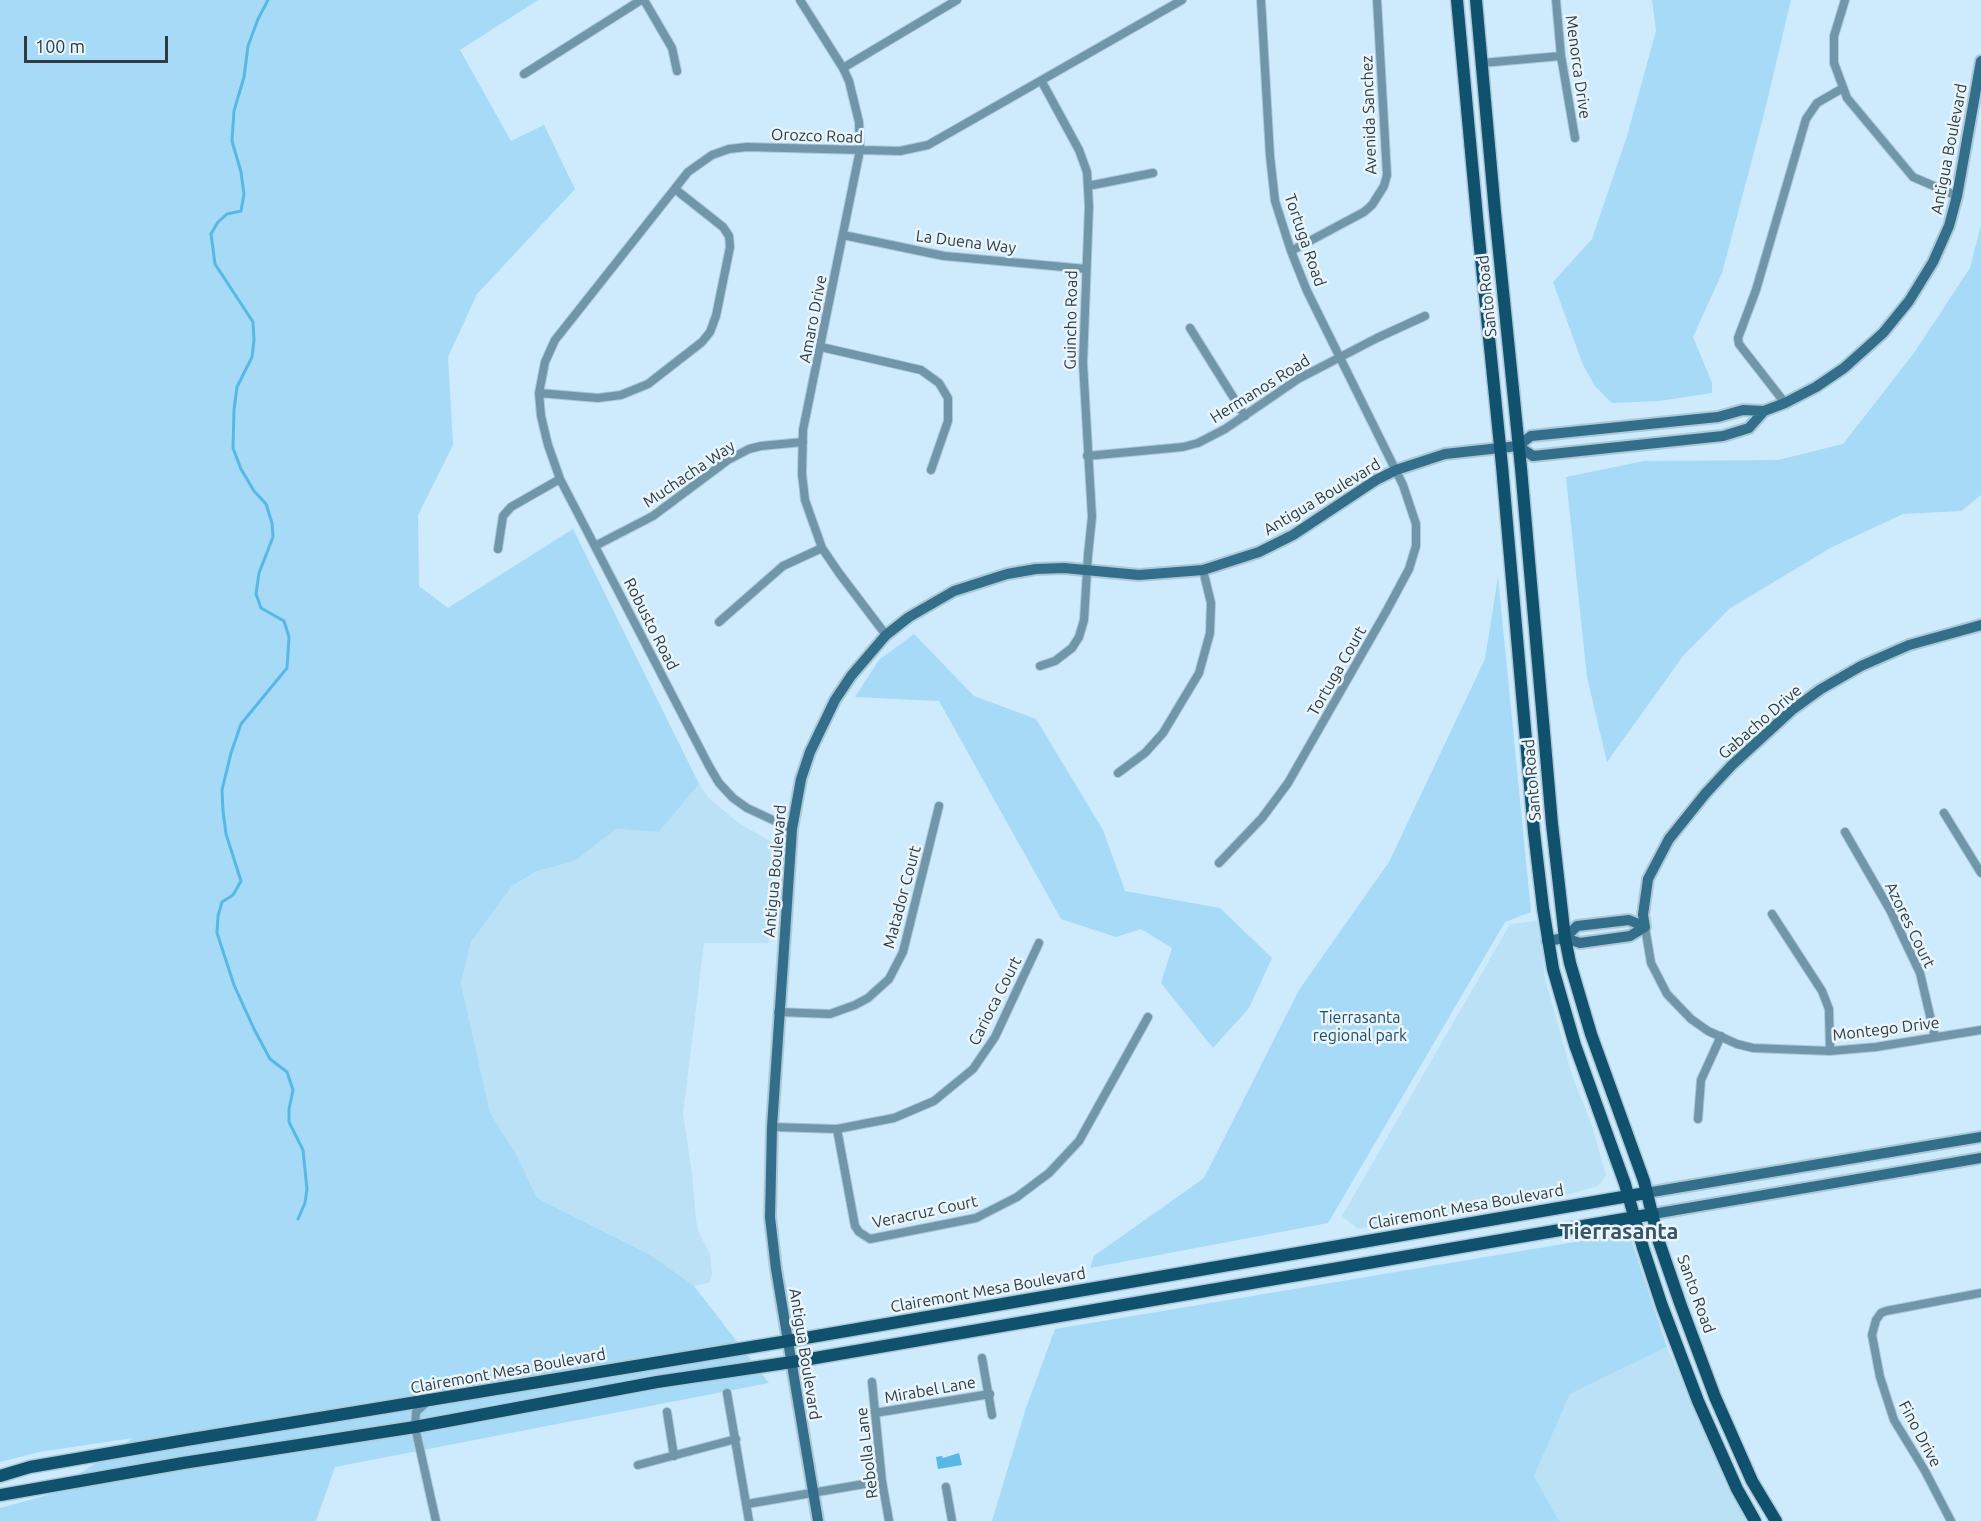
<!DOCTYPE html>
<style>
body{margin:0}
#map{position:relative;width:1981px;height:1521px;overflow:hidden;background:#cdebfc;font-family:Ubuntu,sans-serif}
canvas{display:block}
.scale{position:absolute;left:24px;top:36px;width:144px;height:27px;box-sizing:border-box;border:3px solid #2f3b41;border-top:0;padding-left:8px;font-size:18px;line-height:21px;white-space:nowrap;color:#2f3b41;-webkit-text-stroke:4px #e9f5fc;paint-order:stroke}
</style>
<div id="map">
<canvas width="1981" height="1521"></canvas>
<div class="scale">100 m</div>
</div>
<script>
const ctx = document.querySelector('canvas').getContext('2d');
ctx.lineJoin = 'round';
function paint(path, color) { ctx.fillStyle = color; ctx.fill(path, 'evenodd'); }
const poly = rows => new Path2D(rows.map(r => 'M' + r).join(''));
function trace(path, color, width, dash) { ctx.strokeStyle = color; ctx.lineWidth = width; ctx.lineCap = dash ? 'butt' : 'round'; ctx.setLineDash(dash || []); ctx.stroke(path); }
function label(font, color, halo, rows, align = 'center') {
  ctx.font = font + ' Ubuntu,sans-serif'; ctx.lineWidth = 5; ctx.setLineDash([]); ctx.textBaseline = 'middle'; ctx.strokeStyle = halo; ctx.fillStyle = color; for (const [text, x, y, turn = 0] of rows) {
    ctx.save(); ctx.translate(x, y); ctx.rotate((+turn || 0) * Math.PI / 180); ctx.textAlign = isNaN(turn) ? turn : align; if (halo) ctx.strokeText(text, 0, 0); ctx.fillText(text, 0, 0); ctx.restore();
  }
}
paint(poly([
 [699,784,708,797,737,822,773,843,769,943,704,943,683,1114,692,1174,696,1220,698,1231,710,1254,712,1274,710,1282,694,1286,690,1285,650,1255,537,1198,516,1154,490,1113,461,983,471,942,512,886,537,871,575,861,616,829,659,832],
 [1537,921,1543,953,1545,979,1573,1078,1591,1123,1606,1175,1598,1186,1548,1200,1500,1208,1407,1219,1358,1229,1342,1216,1510,924],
 [1667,1347,1746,1521,1559,1521,1534,1476,1570,1394]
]), '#bae1f6');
paint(poly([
 [0,0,538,0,460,50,511,141,544,125,575,189,477,294,448,357,453,445,418,515,419,586,448,608,573,529,699,784,659,832,616,829,575,861,537,871,512,886,471,942,461,983,490,1113,516,1154,537,1198,650,1255,694,1286,769,1383,335,1467,316,1521,0,1521,0,1508,48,1495,133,1438,39,1452,0,1462],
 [1652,0,1791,0,1764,114,1722,273,1693,337,1712,383,1712,393,1659,401,1612,403,1595,386,1583,365,1553,282,1592,239,1627,136,1656,31],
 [1981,225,1981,495,1961,511,1903,514,1832,547,1729,609,1683,656,1607,762,1587,677,1566,477,1644,461,1778,460,1843,444,1914,353,1970,268],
 [1498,577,1531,912,1505,922,1328,1223,1090,1268,1094,1256,1204,1178,1299,990,1389,862,1485,659],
 [914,634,974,696,1036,719,1103,830,1125,891,1220,908,1272,958,1249,1008,1213,1048,1161,983,1172,948,1141,929,1116,937,1061,919,939,701,855,697,879,660],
 [1629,1233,1667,1347,1570,1394,1534,1476,1559,1521,992,1521,1026,1408,1055,1329]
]), '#a6daf6');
paint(poly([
 [959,1453,962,1465,938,1469,936,1457,942,1456,943,1458]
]), '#57b8e6');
trace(poly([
 [268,0,258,19,248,46,244,77,234,111,232,141,241,172,244,194,241,211,227,214,218,222,211,234,215,264,253,322,254,340,252,357,237,387,234,410,233,448,241,469,254,491,266,504,272,523,273,537,259,573,256,594,261,608,284,621,289,637,287,668,241,724,231,753,222,790,223,811,226,834,241,881,233,895,222,902,218,916,217,933,234,985,254,1029,270,1059,287,1072,293,1090,289,1109,289,1122,303,1150,307,1189,305,1203,298,1219]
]), '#57b8e6', 3);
const street = poly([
 [644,0,672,48,677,71],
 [800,0,843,68,849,81,859,122,860,150,803,430,802,474,805,500,822,548,839,573,886,635],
 [1556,0,1561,56,1575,138],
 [1845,0,1834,36,1834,63,1847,98,1913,177,1957,196],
 [1482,63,1561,56],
 [843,68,957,0],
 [524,74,641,0],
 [1088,186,1153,173],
 [843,235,944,256,1086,269],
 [1291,251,1364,212,1372,205,1384,186,1387,175,1377,0],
 [1190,328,1245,416],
 [821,347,921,370,939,383,948,398,948,421,931,470],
 [539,393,598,398,621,395,648,384,702,342,710,332,716,316,730,247,729,236,723,227,675,189],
 [1785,403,1739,344,1738,338,1756,290,1806,119,1817,103,1843,88],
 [1087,456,1183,447,1198,443,1225,429,1298,379,1377,338,1425,316],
 [595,546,653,516,728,460,749,449,761,446,803,442],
 [498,549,503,516,511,507,560,479],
 [719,622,783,566,822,548],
 [1040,666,1055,661,1072,648,1079,637,1084,620,1088,555,1092,517,1083,363,1089,206,1087,172,1079,150,1042,82],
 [1118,773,1145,753,1163,733,1199,673,1210,633,1211,603,1203,570],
 [1944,813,1981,873],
 [792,829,747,808,733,798,719,783,709,766,560,479,548,445,541,416,539,393,545,362,555,340,688,172,712,155,729,149,747,147,900,151,928,145,1182,0],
 [1845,832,1890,910,1920,973,1935,1037],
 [1219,863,1262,818,1288,783,1387,610,1409,569,1416,546,1416,524,1403,485,1307,291,1291,251,1275,201,1270,156,1261,0],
 [1772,914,1822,991,1829,1009,1830,1051],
 [1645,927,1651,963,1667,994,1691,1019,1708,1031,1737,1044,1753,1048,1830,1051,1876,1047,1981,1030],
 [778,1012,830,1014,855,1005,868,998,889,979,903,952,939,806],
 [1698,1119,1701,1080,1721,1036],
 [772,1127,837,1129,894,1118,934,1101,973,1069,995,1037,1039,943],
 [837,1129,855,1226,859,1232,870,1239,976,1218,1017,1197,1049,1173,1079,1141,1148,1017],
 [982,1358,992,1415],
 [872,1382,882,1481,889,1521],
 [727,1393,749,1521],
 [427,1402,416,1412,415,1427,436,1521],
 [667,1412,674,1456],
 [875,1413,990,1394],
 [638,1465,736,1439],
 [946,1487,952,1521],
 [747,1504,882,1481],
 [1951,1521,1925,1471,1894,1420,1880,1377,1872,1335,1876,1320,1881,1313,1886,1311,1981,1293]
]);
const secondary = poly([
 [1518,446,1533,456,1723,436,1749,428,1764,411],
 [1645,927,1643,915,1648,879,1669,839,1706,793,1732,765,1792,710,1821,689,1861,666,1909,645,1981,625],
 [1565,938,1577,926,1629,920,1645,927],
 [1547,941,1565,938,1580,943,1630,936,1645,927],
 [1646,1193,1981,1137],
 [1653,1214,1981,1158],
 [818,1521,776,1269,770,1217,772,1127,792,829,801,779,810,752,835,700,851,676,886,635,909,617,954,591,1007,574,1036,569,1064,568,1139,575,1203,570,1259,552,1293,535,1376,480,1396,470,1445,454,1518,446,1531,436,1718,417,1743,410,1764,411,1785,403,1816,387,1844,368,1883,333,1909,301,1933,262,1949,226,1957,196,1981,61]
]);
const primary = poly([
 [1457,0,1478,228,1502,466,1534,832,1543,908,1553,969,1575,1045,1625,1184,1643,1248,1662,1306,1698,1401,1737,1489,1755,1521],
 [1476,0,1495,212,1521,468,1552,824,1565,938,1570,963,1591,1034,1644,1181,1659,1242,1680,1303,1715,1397,1752,1481,1776,1521],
 [0,1476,30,1467,186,1440,788,1341,1646,1193],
 [0,1495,183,1463,415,1427,657,1382,792,1362,1653,1214]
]);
trace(street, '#adc8d7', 10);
trace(secondary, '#adc8d7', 14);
trace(primary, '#adc8d7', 15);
trace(street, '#7196aa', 8);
trace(secondary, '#336f8b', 10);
trace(primary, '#10516d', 12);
label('16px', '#2f3b41', '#e9f5fc', [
 ["Menorca Drive",1578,67,82],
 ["Avenida Sanchez",1369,115,-92],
 ["Orozco Road",817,136,2],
 ["Antigua Boulevard",1949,149,-79],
 ["Tortuga Road",1305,240,71],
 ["La Duena Way",966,242,7],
 ["Santo Road",1487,296,-96],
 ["Amaro Drive",813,319,-79],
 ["Guincho Road",1071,320,-89],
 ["Hermanos Road",1260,389,-32],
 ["Muchacha Way",689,474,-34],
 ["Antigua Boulevard",1322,497,-31],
 ["Robusto Road",651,624,63],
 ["Tortuga Court",1337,671,-60],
 ["Gabacho Drive",1760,722,-41],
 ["Santo Road",1532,780,-95],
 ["Antigua Boulevard",775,871,-85],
 ["Matador Court",902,897,-75],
 ["Azores Court",1910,925,64],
 ["Carioca Court",995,1001,-63],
 ["Montego Drive",1886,1029,-7],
 ["Clairemont Mesa Boulevard",1466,1207,-10],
 ["Veracruz Court",925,1212,-12],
 ["Clairemont Mesa Boulevard",988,1290,-10],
 ["Santo Road",1696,1294,70],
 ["Antigua Boulevard",805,1354,81],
 ["Clairemont Mesa Boulevard",508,1371,-10],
 ["Mirabel Lane",930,1390,-10],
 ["Fino Drive",1920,1434,62],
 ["Rebolla Lane",867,1453,-97]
]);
label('16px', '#244d61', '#e9f5fc', [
 ["Tierrasanta",1360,1018],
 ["regional park",1360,1036]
]);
label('bold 22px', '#3a5563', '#e9f5fc', [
 ["Tierrasanta",1619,1232]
]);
</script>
